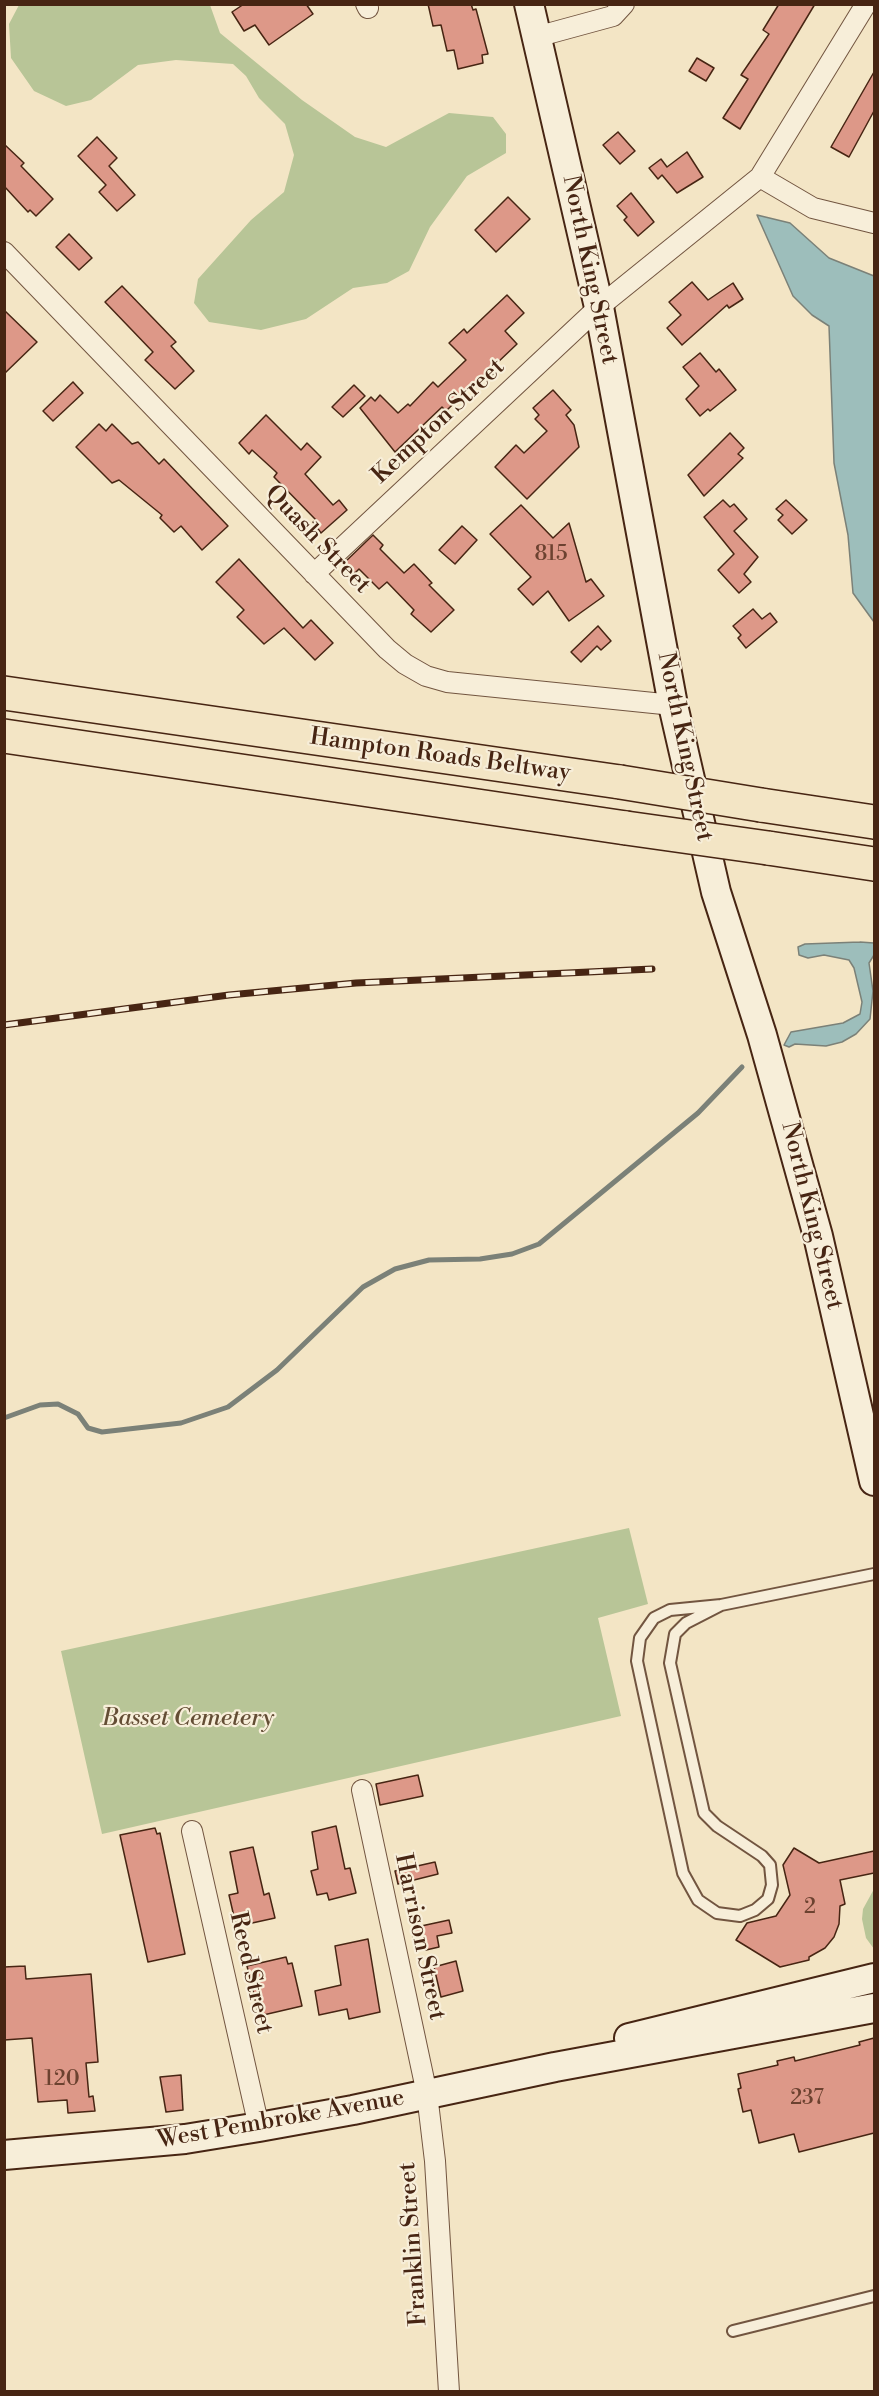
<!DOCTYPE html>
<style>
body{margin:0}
#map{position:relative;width:879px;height:2396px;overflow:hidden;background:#f3e5c5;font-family:"Libre Bodoni",serif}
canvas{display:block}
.frame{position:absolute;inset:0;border:6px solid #472513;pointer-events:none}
</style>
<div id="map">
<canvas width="879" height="2396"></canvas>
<div class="frame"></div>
</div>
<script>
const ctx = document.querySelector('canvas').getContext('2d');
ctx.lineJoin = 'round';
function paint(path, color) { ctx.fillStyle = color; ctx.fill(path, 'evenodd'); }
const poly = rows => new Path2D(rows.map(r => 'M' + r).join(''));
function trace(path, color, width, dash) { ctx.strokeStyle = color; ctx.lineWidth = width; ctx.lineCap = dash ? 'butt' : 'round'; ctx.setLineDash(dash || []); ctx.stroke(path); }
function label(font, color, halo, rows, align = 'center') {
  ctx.font = font + ' "Libre Bodoni",serif'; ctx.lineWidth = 4.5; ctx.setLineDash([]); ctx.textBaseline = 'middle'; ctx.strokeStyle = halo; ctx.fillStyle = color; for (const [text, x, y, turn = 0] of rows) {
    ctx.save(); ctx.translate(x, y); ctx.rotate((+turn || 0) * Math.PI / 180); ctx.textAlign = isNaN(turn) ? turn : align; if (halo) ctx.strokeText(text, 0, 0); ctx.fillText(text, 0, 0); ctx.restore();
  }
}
paint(poly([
 [19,5,210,5,220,33,302,100,355,137,386,147,449,113,493,117,506,134,506,153,467,176,430,227,409,271,387,283,353,288,306,319,261,330,209,322,194,303,198,279,251,220,284,192,294,155,285,124,259,98,246,76,233,64,176,60,138,65,91,100,66,106,34,91,11,58,9,24],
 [629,1528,648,1604,598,1618,621,1716,102,1834,61,1651],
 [874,1889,874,1949,866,1938,862,1919,863,1909]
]), '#b8c597');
const water = poly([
 [757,215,790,223,829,258,874,276,874,622,853,593,848,535,834,463,829,326,812,315,793,296,757,215],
 [860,942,874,943,874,955,869,963,873,991,870,1019,856,1034,842,1042,826,1046,795,1044,789,1047,784,1045,791,1032,843,1023,860,1014,862,1002,854,968,849,960,824,955,808,958,799,955,798,947,805,944,860,942]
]);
paint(water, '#9dbebb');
trace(water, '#7b8178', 1.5);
trace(poly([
 [4,1418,40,1405,58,1404,78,1414,88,1428,102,1432,181,1423,228,1407,277,1370,363,1287,395,1269,429,1260,480,1259,512,1254,539,1244,698,1113,742,1067]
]), '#7b8178', 5);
const building = poly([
 [244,4,306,4,313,14,269,45,255,25,244,31,232,12,244,4],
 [428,4,471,4,473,10,476,9,488,54,482,55,483,63,458,69,454,50,447,51,441,25,433,26,428,4],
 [779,4,815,4,740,129,723,118,748,79,741,75,769,34,763,30,779,4],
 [697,58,714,68,706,81,689,71,697,58],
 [874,72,874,111,849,157,831,147,874,72],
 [618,132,635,151,620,164,603,145,618,132],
 [97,137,117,158,109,166,135,195,117,211,99,192,106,185,78,156,97,137],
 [4,144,24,163,21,166,53,199,36,216,30,210,28,212,4,186,4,144],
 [687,152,703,177,677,193,662,175,658,179,649,168,661,159,667,167,687,152],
 [631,193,654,222,638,236,624,220,627,217,617,206,631,193],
 [508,197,530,219,496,252,475,230,508,197],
 [69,234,92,258,79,270,56,247,69,234],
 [692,282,708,300,733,283,743,299,729,308,727,305,682,345,667,328,681,315,669,302,692,282],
 [122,286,176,342,171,346,194,371,175,389,145,360,153,352,105,302,122,286],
 [507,295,524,313,505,331,517,344,496,364,498,369,486,381,481,377,446,411,442,407,395,452,360,408,371,397,375,401,380,395,398,413,408,404,410,406,433,382,438,387,466,360,449,343,464,329,467,333,507,295],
 [4,310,37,342,4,374,4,310],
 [700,353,716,372,719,369,736,390,710,411,708,409,700,416,686,399,699,386,683,367,700,353],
 [73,382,83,393,53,421,43,411,73,382],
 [354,385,365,396,343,417,332,407,354,385],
 [553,390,571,410,566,415,574,425,579,447,527,499,495,467,516,445,524,453,547,431,535,419,539,415,533,408,553,390],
 [266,415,301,450,307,443,321,457,305,474,333,505,339,500,347,510,321,533,313,522,316,520,274,477,277,473,275,471,252,450,249,454,239,443,266,415],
 [99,424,106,431,112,424,132,444,138,442,159,464,164,459,228,526,202,550,181,526,174,532,160,518,162,515,119,480,112,483,76,447,99,424],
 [730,433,744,448,738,454,743,458,704,496,688,475,730,433],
 [723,500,730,507,734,504,747,519,734,531,758,557,744,574,751,582,739,593,718,570,734,554,704,517,723,500],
 [786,500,807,520,792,534,778,520,783,515,776,509,786,500],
 [521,505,553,538,569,523,586,582,591,579,604,596,569,621,548,591,533,605,518,589,531,577,490,534,521,505],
 [462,526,477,540,455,564,439,550,462,526],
 [373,535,383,545,380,549,404,573,414,564,432,583,429,585,454,610,431,632,411,614,414,610,387,582,379,589,359,569,355,573,344,563,373,535],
 [239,559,303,628,311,620,333,643,315,660,284,628,264,644,237,617,244,610,216,582,239,559],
 [753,609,762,619,770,613,777,622,746,648,738,638,741,635,733,626,753,609],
 [598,626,611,641,601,650,597,646,581,662,571,652,598,626],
 [418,1775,423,1796,380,1805,376,1784,418,1775],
 [336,1826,345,1869,350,1868,356,1893,329,1900,327,1893,317,1895,311,1871,318,1869,312,1832,336,1826],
 [155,1828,157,1834,160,1833,185,1954,148,1962,120,1835,155,1828],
 [253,1847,264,1895,269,1893,275,1918,243,1925,241,1920,235,1921,229,1895,238,1893,230,1852,253,1847],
 [794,1848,819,1863,874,1851,874,1873,840,1880,845,1904,840,1906,839,1924,834,1937,825,1948,809,1957,809,1960,780,1967,736,1940,747,1923,776,1916,790,1895,783,1865,794,1848],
 [435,1862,438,1874,398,1884,395,1871,435,1862],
 [449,1920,452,1933,437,1936,439,1947,426,1950,424,1939,414,1941,412,1928,449,1920],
 [368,1939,380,2012,349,2019,347,2009,319,2015,315,1991,341,1985,335,1946,368,1939],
 [286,1957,288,1964,292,1963,302,2006,259,2016,247,1966,286,1957],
 [456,1961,463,1991,441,1997,434,1967,456,1961],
 [25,1966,26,1979,91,1974,98,2062,86,2063,89,2097,93,2096,95,2111,68,2113,67,2100,38,2102,32,2038,4,2040,4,1967,25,1966],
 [874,2038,874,2133,799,2152,794,2134,759,2143,751,2110,743,2112,738,2089,741,2088,738,2074,778,2065,777,2061,794,2057,795,2061,860,2045,859,2042,874,2038],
 [181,2075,183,2110,166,2112,160,2077,181,2075]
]);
paint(building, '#dd9888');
trace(building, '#472513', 1.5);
const lane = poly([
 [721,1605,686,1623,675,1634,670,1663,704,1813,717,1826,762,1856,770,1865,772,1885,768,1899,755,1910,740,1916,717,1913,698,1900,683,1873,637,1661,640,1638,654,1618,670,1610,721,1605,874,1574],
 [733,2331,874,2296]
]);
const street = poly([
 [366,4,368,8],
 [536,37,613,16,624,4],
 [760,177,813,208,874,223],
 [4,252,387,649,405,664,426,676,447,682,673,705],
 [314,574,599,307,760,177,866,4],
 [362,1790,427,2094,435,2161,449,2392],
 [192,1831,259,2127]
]);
const secondary = poly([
 [529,4,599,307,673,705,716,892,762,1035,818,1236,874,1481],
 [629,2038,874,1978],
 [4,2155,185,2139,259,2127,353,2110,555,2067,874,2008]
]);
const highway = poly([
 [4,693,620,782],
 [4,736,626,828],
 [761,805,874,822],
 [768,848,874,864]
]);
trace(lane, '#725540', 14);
trace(street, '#725540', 22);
trace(secondary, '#472513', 32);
trace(highway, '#472513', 36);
trace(lane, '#f7eed9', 10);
trace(street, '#f7eed9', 20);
trace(secondary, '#f7eed9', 28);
trace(highway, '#f3e5c5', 33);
const rail = poly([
 [4,1025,229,995,356,983,652,969]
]);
trace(rail, '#472513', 7);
trace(rail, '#f7eed9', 4.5, [14]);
const highwayBridge = poly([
 [620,782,761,805],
 [626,828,768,848]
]);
trace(highwayBridge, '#472513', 36, []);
trace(highwayBridge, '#f3e5c5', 33);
label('21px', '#6c4230', null, [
 ["815",551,555],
 ["2",810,1908],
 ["120",62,2080],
 ["237",807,2099]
]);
label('24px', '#472513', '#f7eed9', [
 ["North King Street",589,270,78],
 ["Kempton Street",439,422,-43],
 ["Quash Street",317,540,46],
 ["North King Street",684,747,78],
 ["Hampton Roads Beltway",440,756,8],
 ["North King Street",811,1216,76],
 ["Harrison Street",419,1937,78],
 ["Reed Street",250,1973,77],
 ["West Pembroke Avenue",281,2120,-10],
 ["Franklin Street",414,2244,-94]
]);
label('italic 24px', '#634d34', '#f7eed9', [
 ["Basset Cemetery",188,1719]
]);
</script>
